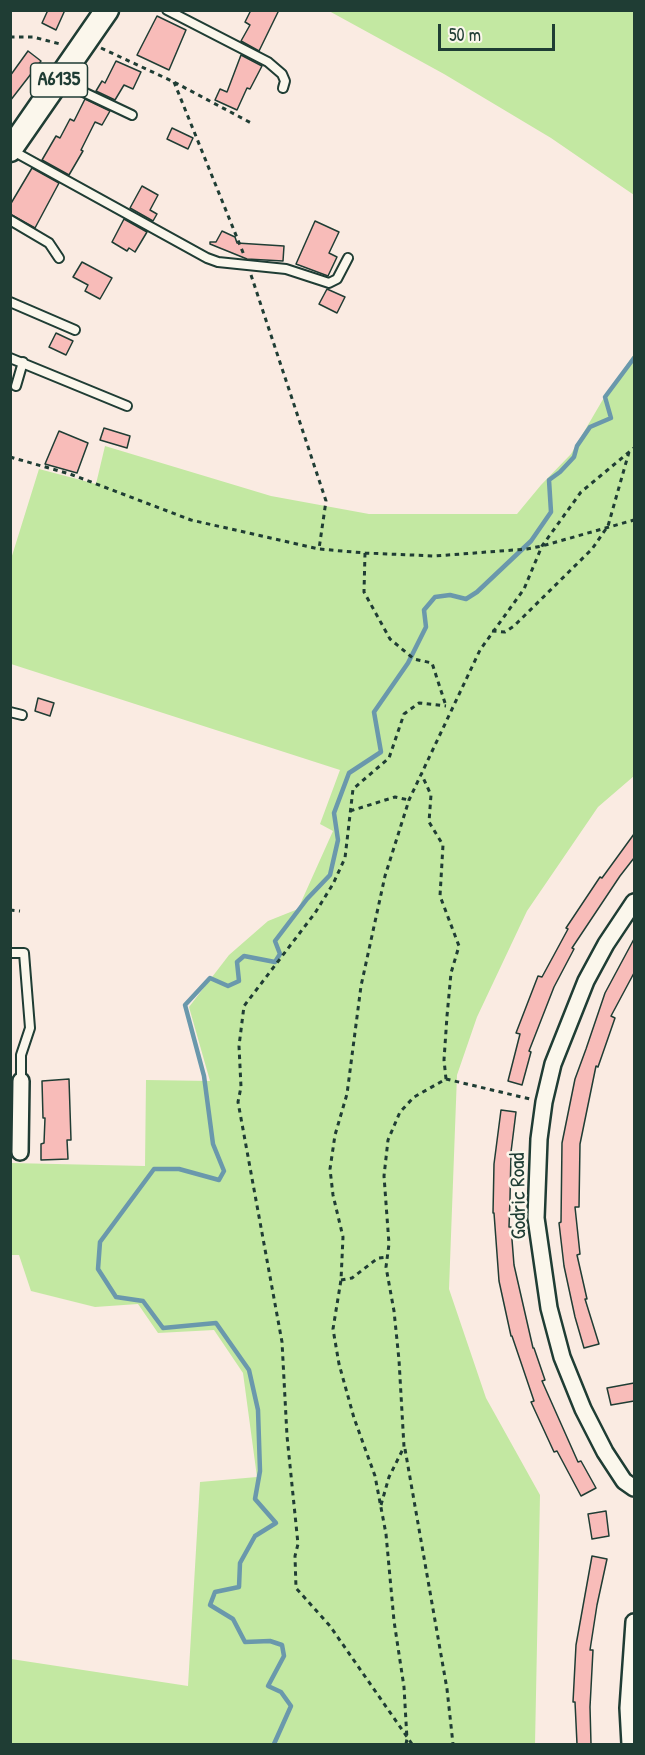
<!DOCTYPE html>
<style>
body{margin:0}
#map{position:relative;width:645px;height:1755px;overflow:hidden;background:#faebe2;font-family:"Patrick Hand",sans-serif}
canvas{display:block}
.frame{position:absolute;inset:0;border:12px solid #1f3d34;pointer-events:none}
.scale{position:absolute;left:438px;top:24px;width:117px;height:27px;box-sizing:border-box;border:3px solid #1f3d34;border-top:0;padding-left:8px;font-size:18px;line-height:21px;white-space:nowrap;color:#1f3d34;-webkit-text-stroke:4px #fbf7ec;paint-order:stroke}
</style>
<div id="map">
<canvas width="645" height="1755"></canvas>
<div class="frame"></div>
<div class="scale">50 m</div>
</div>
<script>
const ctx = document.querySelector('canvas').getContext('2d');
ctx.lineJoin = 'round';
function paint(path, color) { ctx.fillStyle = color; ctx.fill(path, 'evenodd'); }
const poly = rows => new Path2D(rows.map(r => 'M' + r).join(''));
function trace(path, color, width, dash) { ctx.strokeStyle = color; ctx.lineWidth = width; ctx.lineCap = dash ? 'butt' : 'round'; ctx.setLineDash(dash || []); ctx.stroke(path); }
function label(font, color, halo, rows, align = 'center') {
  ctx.font = font + ' "Patrick Hand",sans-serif'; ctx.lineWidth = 5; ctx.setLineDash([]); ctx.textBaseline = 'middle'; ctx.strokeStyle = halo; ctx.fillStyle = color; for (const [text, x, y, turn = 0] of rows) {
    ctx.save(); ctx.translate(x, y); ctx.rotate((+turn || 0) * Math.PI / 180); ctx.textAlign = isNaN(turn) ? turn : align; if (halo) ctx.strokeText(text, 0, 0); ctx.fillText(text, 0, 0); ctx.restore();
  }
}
paint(poly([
 [329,11,634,11,634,195,551,138,444,74],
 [634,354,634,776,598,807,527,911,477,1017,457,1075,449,1289,486,1398,540,1495,535,1744,11,1744,11,1659,188,1686,200,1482,257,1477,243,1373,214,1330,158,1333,138,1304,95,1307,31,1291,19,1255,11,1255,11,1163,145,1166,146,1080,210,1081,189,1007,229,955,268,921,298,909,333,831,320,824,340,770,11,664,11,559,39,469,96,484,105,446,271,496,369,514,517,514,541,485,571,454,602,401]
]), '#c3e8a2');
trace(poly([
 [274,1744,291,1706,281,1692,268,1686,284,1656,282,1645,270,1641,245,1642,233,1619,210,1605,215,1592,239,1587,240,1563,255,1536,276,1523,255,1499,260,1471,258,1410,249,1370,216,1323,163,1328,143,1301,116,1297,98,1269,100,1242,154,1169,179,1169,219,1180,224,1171,213,1144,204,1076,185,1005,210,978,228,986,239,981,237,962,244,956,275,962,280,954,275,941,307,899,330,875,338,840,334,813,349,773,381,752,374,712,408,663,426,627,424,610,435,597,450,595,466,599,477,592,531,541,551,512,549,480,560,472,574,457,577,446,590,427,611,418,605,397,634,358]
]), '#6a98ac', 4.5);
const building = poly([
 [48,10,65,10,56,30,42,23,48,10],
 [251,10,279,10,259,51,241,41,250,25,245,22,251,10],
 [157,16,186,30,169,70,137,55,157,16],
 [28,51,41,61,10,101,10,76,28,51],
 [241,55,262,66,250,89,247,88,237,110,215,100,220,89,227,92,241,55],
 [116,61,141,72,133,89,124,85,115,100,96,91,102,81,105,83,116,61],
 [85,99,110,111,102,125,95,122,81,150,83,151,69,175,42,160,56,136,60,138,70,119,74,121,85,99],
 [172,128,193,138,188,149,167,139,172,128],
 [32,168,59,183,35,228,10,214,10,205,32,168],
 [142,186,158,195,150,210,157,214,153,221,130,208,142,186],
 [124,219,147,232,135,252,129,248,127,251,112,242,124,219],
 [315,221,339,232,329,253,337,257,328,276,296,264,315,221],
 [222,231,235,237,237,243,284,246,283,261,247,259,210,244,210,242,216,242,222,231],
 [82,262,112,278,100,299,85,291,88,285,73,277,82,262],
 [327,289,345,297,337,313,319,304,327,289],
 [56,333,73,341,66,355,49,347,56,333],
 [104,428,130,436,127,448,100,440,104,428],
 [59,431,88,443,77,473,45,464,59,431],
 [38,698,54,703,50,716,35,711,38,698],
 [634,834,634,858,620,876,572,948,574,949,554,987,529,1051,531,1052,522,1085,508,1081,520,1034,516,1033,538,976,542,977,568,929,566,928,600,877,602,878,634,834],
 [634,939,634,973,611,1016,615,1018,598,1067,596,1066,580,1144,579,1207,575,1207,580,1254,577,1255,587,1299,585,1299,599,1344,584,1348,575,1317,564,1266,559,1223,561,1222,562,1143,575,1079,586,1049,605,993,634,939],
 [69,1079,71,1140,67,1140,68,1159,41,1160,41,1144,44,1143,45,1118,43,1118,42,1081,69,1079],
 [501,1110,516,1112,511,1152,510,1199,509,1227,511,1227,514,1265,533,1348,534,1348,545,1380,542,1381,578,1462,581,1461,596,1488,581,1496,557,1451,554,1452,531,1402,534,1401,512,1336,511,1336,499,1281,494,1213,493,1213,494,1164,501,1110],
 [634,1383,634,1401,611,1405,607,1388,634,1383],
 [606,1511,609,1536,592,1539,588,1514,606,1511],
 [592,1556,607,1559,597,1605,590,1650,593,1650,590,1707,591,1744,577,1744,575,1702,573,1702,576,1645,592,1556]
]);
paint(building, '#f8bcb9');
trace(building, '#1f3d34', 1.5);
const lane = poly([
 [167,10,268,62,282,74,285,81,283,88],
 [60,81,132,115],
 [13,151,207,258,218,262,286,269,329,283,337,279,348,258],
 [10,220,49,243,59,258],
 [10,302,75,330],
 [10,358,127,406],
 [16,386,23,362],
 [10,712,22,715],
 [12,953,24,953,30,1028,21,1055,21,1081]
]);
const street = poly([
 [634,902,606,944,586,981,553,1064,544,1102,539,1139,536,1218,549,1308,562,1357,583,1409,605,1452,624,1481,634,1488],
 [20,1152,21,1081],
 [630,1744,628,1708,634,1622]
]);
const primary = poly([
 [10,150,107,10]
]);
trace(lane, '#1f3d34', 12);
trace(street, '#1f3d34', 20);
trace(primary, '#1f3d34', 27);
trace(poly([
 [10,37,33,37,60,44],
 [101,48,174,82,253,124],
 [174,82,244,255],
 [251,275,326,501,319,549],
 [10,457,70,474,191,520,319,549,365,553,435,556,527,549,542,546,634,520],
 [365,553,364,592,390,639,414,659,432,663,446,706],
 [492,631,505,632,514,626,592,549,608,526,629,452],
 [350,811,395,797,409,800],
 [10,910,20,911],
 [446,1079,530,1099],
 [341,1280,352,1278,378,1258,387,1257],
 [405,1449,447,1689,453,1744],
 [381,1505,389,1477,404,1447,399,1360,394,1311,386,1267,389,1244,384,1176,388,1140,400,1112,414,1097,446,1079,444,1060,447,1016,451,973,459,946,440,896,443,845,429,822,431,795,421,773],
 [406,1744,407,1739,404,1687,394,1621,386,1534,375,1476,354,1418,339,1364,333,1329,341,1280,343,1237,333,1195,330,1169,335,1135,347,1094,361,986,385,876,409,800,480,650,524,589,542,546,581,492,634,448],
 [412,1744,330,1626,296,1588,295,1556,298,1544,287,1436,282,1342,238,1102,241,1087,239,1046,244,1006,315,913,333,884,345,858,353,789,389,758,404,714,419,703,446,706]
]), '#1f3d34', 3, [4.5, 4.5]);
trace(lane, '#fbf7ec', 8);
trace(street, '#fbf7ec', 15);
trace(primary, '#fbf7ec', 22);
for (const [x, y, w] of [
 [59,80,57]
]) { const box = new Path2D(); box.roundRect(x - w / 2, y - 17, w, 34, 4.5); ctx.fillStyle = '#fbf7ec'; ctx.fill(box); trace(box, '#1f3d34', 1.5); }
label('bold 20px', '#1f3d34', null, [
 ["A6135",59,80]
]);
label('21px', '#1f3d34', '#fbf7ec', [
 ["Godric Road",519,1196,-91]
]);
</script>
